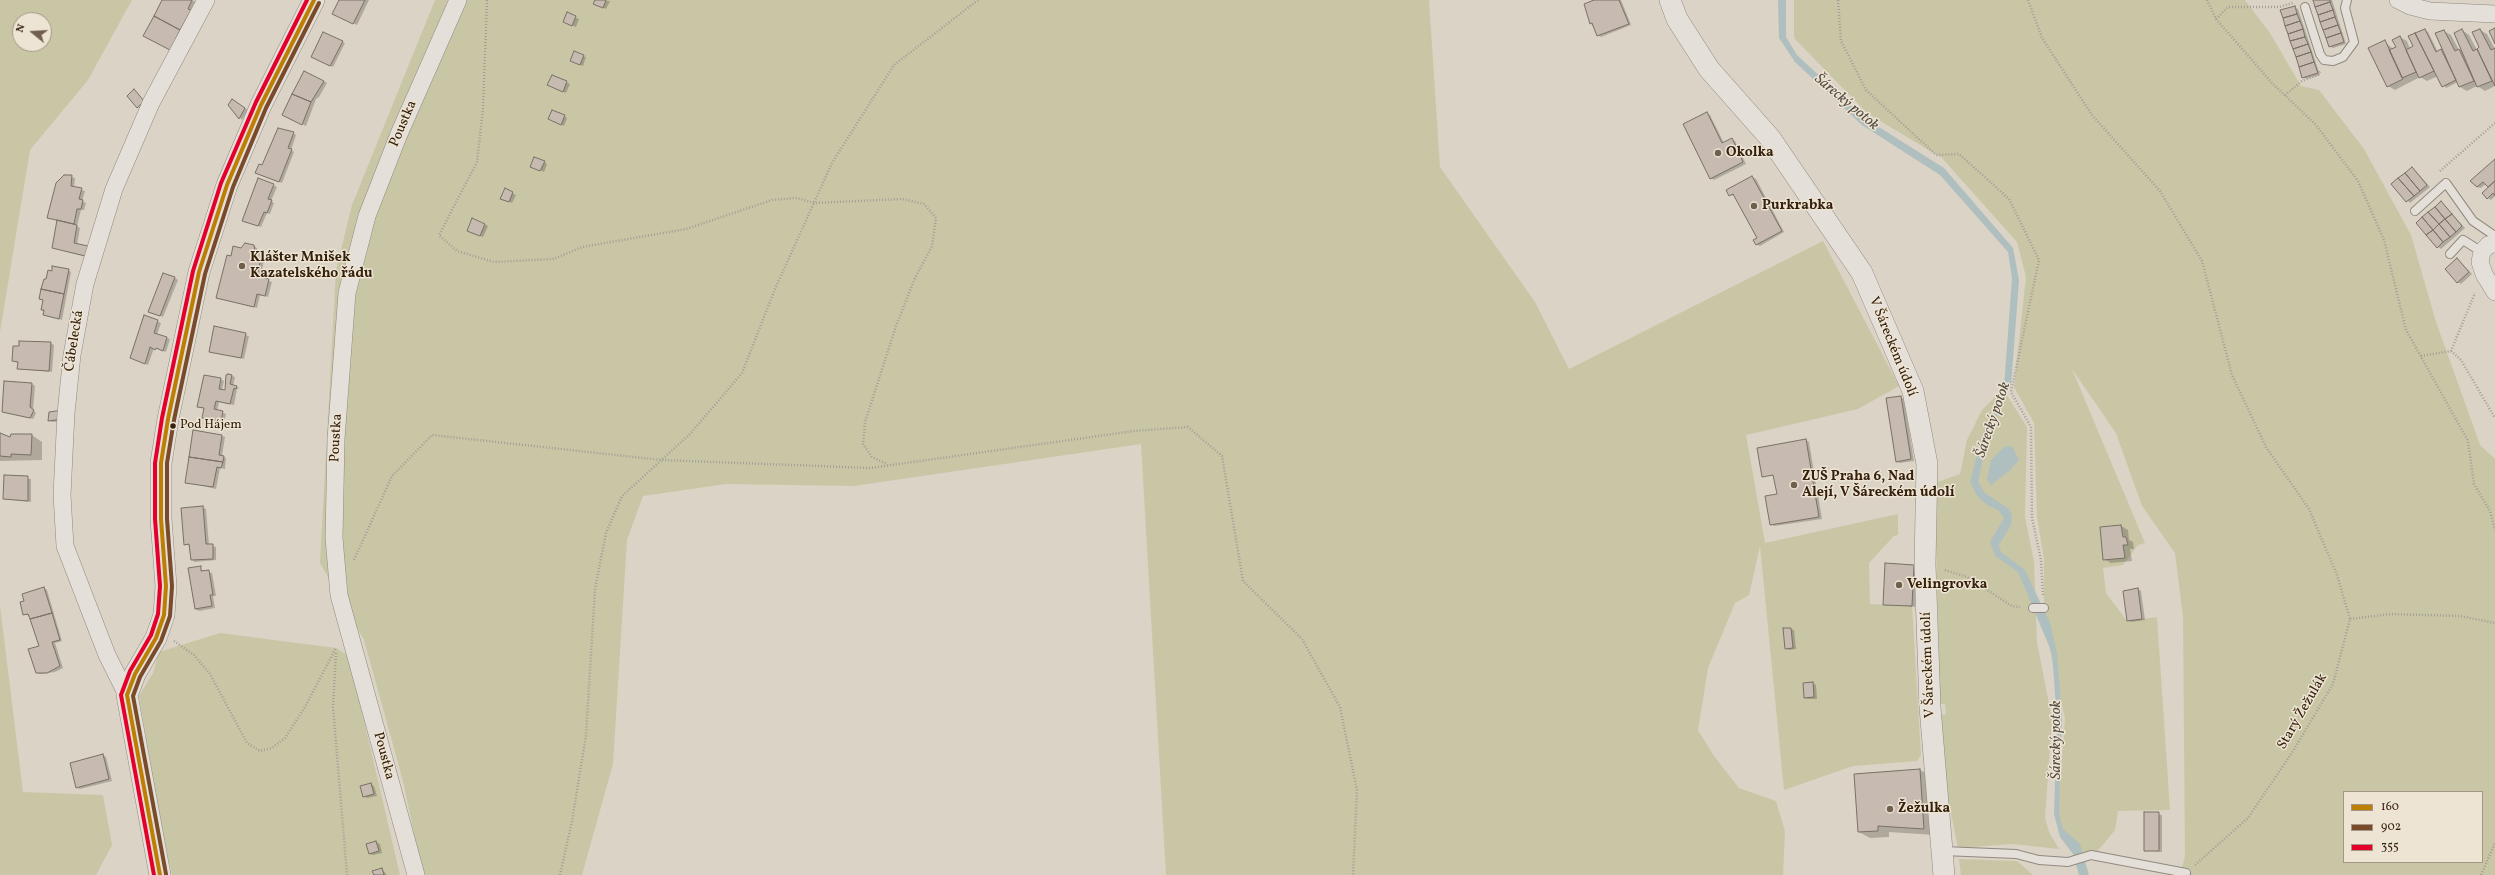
<!DOCTYPE html>
<meta charset="utf-8">
<style>
body{margin:0}
#map{position:relative;width:2495px;height:875px;overflow:hidden;background:#dbd3c5;font-family:Vollkorn,serif}
canvas{display:block}
.legend{position:absolute;left:2343px;top:791px;width:140px;height:72px;box-sizing:border-box;background:#ede4d4;border:1px solid #a39684;margin:0;padding:5px 7px;list-style:none;font-size:12px;color:#35200c}
.legend li{display:flex;align-items:center;gap:8px;height:20px}
.legend b{width:20px;border:1px solid #a39684}
.north{position:absolute;left:12px;top:12px;width:40px;height:40px;box-sizing:border-box;background:#ede4d4;border:1px solid #a39684;border-radius:50%;rotate:288deg;font-size:11px;font-weight:700;line-height:16px;text-align:center;color:#35200c}
.north::after{content:'';display:block;margin:auto;width:14px;height:18px;background:#6f5f4d;clip-path:polygon(50% 0,100% 100%,50% 72%,0 100%)}
</style>
<div id="map">
<canvas width="2495" height="875"></canvas>
<ul class="legend">
<li><b style="height:5px;background:#bd7e04"></b>160</li>
<li><b style="height:5px;background:#7a4b2a"></b>902</li>
<li><b style="height:5px;background:#e4002b"></b>355</li>
</ul>
<div class="north">N</div>
</div>
<script>
const ctx = document.querySelector('canvas').getContext('2d');
ctx.lineJoin = 'round';
function paint(path, color) { ctx.fillStyle = color; ctx.fill(path, 'evenodd'); }
const poly = rows => new Path2D(rows.map(r => 'M' + r).join(''));
function trace(path, color, width, dash) { ctx.strokeStyle = color; ctx.lineWidth = width; ctx.lineCap = dash ? 'butt' : 'round'; ctx.setLineDash(dash || []); ctx.stroke(path); }
function label(font, color, halo, rows, align = 'center') {
  ctx.font = font + ' Vollkorn,serif'; ctx.lineWidth = 3; ctx.setLineDash([]); ctx.textBaseline = 'middle'; ctx.strokeStyle = halo; ctx.fillStyle = color; for (const [text, x, y, turn = 0] of rows) {
    ctx.save(); ctx.translate(x, y); ctx.rotate((+turn || 0) * Math.PI / 180); ctx.textAlign = isNaN(turn) ? turn : align; if (halo) ctx.strokeText(text, 0, 0); ctx.fillText(text, 0, 0); ctx.restore();
  }
}
paint(poly([
 [0,0,132,0,88,80,30,150,0,332],
 [20,20,44,20,44,44,20,44],
 [435,0,1429,0,1440,167,1535,302,1569,369,1823,241,1899,386,1858,409,1746,435,1765,543,1898,514,1898,535,1894,536,1869,563,1870,604,1912,606,1921,755,1917,761,1853,766,1784,790,1760,546,1749,595,1735,603,1708,668,1698,730,1714,756,1739,788,1776,801,1785,831,1783,875,1166,875,1141,444,854,486,726,484,643,496,627,540,613,764,582,875,423,875,403,781,364,640,320,563,336,270,352,205],
 [1794,0,2245,0,2270,33,2301,86,2319,90,2364,149,2411,235,2436,322,2480,445,2495,459,2495,875,2180,875,2185,856,2183,617,2175,553,2142,506,2116,433,2072,369,2145,543,2138,545,2123,565,2103,568,2106,593,2127,621,2157,617,2170,810,2118,811,2115,830,2096,853,2078,851,2057,821,2065,719,2048,641,2044,605,2044,559,2037,517,2034,423,2014,387,2026,277,2017,242,1942,158,1867,113,1794,38],
 [2121,525,2123,537,2126,537,2128,545,2123,545,2125,557,2100,527],
 [2344,792,2482,792,2482,862,2344,862],
 [2003,389,2027,427,2025,517,2034,561,2037,642,2052,719,2045,818,2049,832,2059,849,2012,844,1958,848,1939,753,1941,715,1946,714,1945,704,1940,704,1939,687,1935,483,1960,474,1967,440,1982,410],
 [0,606,23,792,103,795,112,845,96,875,0,875],
 [220,633,336,648,349,656,400,875,172,875,159,818,139,696,153,673,159,652],
 [1959,859,2017,861,2033,875,1961,875]
]), '#c9c6a6');
paint(poly([
 [1778,0,1786,0,1786,37,1797,55,1866,119,1944,168,2013,248,2019,280,2011,386,1988,434,1978,482,1985,493,2009,509,2012,516,2011,525,1999,545,2001,552,2025,570,2050,623,2057,653,2062,718,2059,814,2063,829,2080,844,2089,875,2079,875,2073,854,2060,837,2054,814,2057,720,2052,653,2018,572,1995,556,1990,542,2004,518,1998,510,1987,505,1977,496,1970,482,1983,433,2004,387,2012,278,2008,252,1940,175,1862,125,1795,62,1779,38],
 [2012,446,2019,460,2008,472,1991,485,1987,479,1991,460,2004,447]
]), '#afbfbf');
paint(poly([
 [163,0,192,0,207,8,190,9,177,34,179,35,173,51],
 [340,0,369,0,357,25,336,15],
 [596,0,610,1,606,9,594,4],
 [1597,0,1621,0,1631,25,1601,37,1598,35,1591,23,1586,5],
 [2314,0,2332,0,2346,44,2333,48,2329,46],
 [2295,7,2298,9,2320,75,2306,79,2303,77],
 [567,14,579,19,576,27,567,23],
 [2425,30,2428,32,2438,52,2441,50,2445,53,2444,31,2451,35,2459,50,2462,49,2462,30,2469,35,2477,50,2481,48,2480,30,2487,34,2495,49,2495,86,2485,91,2477,86,2467,91,2460,87,2458,82,2446,88,2438,76,2427,81,2420,77,2395,90,2388,86,2384,41,2393,49,2397,47,2400,37,2407,41,2410,49,2414,47],
 [342,42,345,43,333,67,315,58],
 [583,56,586,57,583,66,574,62],
 [552,76,570,84,566,93,552,87],
 [324,81,327,83,319,97,316,99,306,126,286,117],
 [134,91,147,104,141,109,138,107],
 [232,100,248,110,242,120,229,105],
 [1707,113,1710,115,1724,143,1732,139,1735,141,1746,164,1714,180,1710,178],
 [564,116,567,118,564,126,553,121],
 [293,133,296,135,291,150,294,152,282,183,256,173],
 [2495,161,2495,196,2491,200,2488,198,2489,187,2486,184,2481,188,2477,187],
 [544,162,547,164,544,172,533,167],
 [2413,168,2430,187,2410,203,2392,184],
 [65,176,75,178,74,188,85,191,82,201,86,203,84,210,81,210,77,226,80,228,77,245,88,257,53,247,58,221,48,217],
 [1752,177,1756,179,1784,232,1760,246,1756,244,1758,239,1735,196,1730,195],
 [273,185,277,187,271,201,274,203,270,214,267,213,261,227,247,222],
 [505,190,516,195,512,203,505,200],
 [2441,202,2465,228,2441,249,2438,247],
 [473,219,488,226,483,237,471,233],
 [254,246,257,248,258,254,265,257,260,278,272,282,268,297,260,295,257,308,217,297,241,249],
 [2458,260,2472,274,2461,284,2457,282],
 [68,270,71,272,62,320,47,316,42,310,44,300,40,298,52,272],
 [175,278,178,280,163,317,153,313],
 [144,316,161,323,157,335,170,339,166,352,154,348,148,365,131,358],
 [215,327,249,336,244,359,210,351],
 [50,343,54,345,52,372,18,369,18,363,13,361],
 [232,376,235,377,233,386,240,388,237,389,234,405,219,402,217,411,226,414,224,422,203,417,205,409,198,406,220,379,224,381,222,390,226,391],
 [32,384,35,386,33,410,36,413,33,419,3,412],
 [1900,397,1904,399,1914,461,1900,463,1897,461],
 [50,413,66,421,52,422,49,420],
 [0,435,10,438,32,435,42,442,42,460,0,461],
 [222,436,225,437,222,456,226,458,225,469,220,468,216,489,186,482],
 [1806,440,1809,442,1822,519,1774,526,1771,524,1778,495,1775,476,1763,476],
 [5,476,31,479,31,502,4,499],
 [202,507,206,509,209,545,216,547,216,560,195,562,192,560,190,546,185,544],
 [2121,526,2128,530,2129,540,2133,542,2134,549,2130,549,2132,561,2111,563,2104,559,2101,528],
 [1913,566,1917,567,1915,607,1884,604],
 [200,568,204,572,212,573,216,596,213,596,215,608,199,611,195,609],
 [44,588,47,590,62,641,55,643,63,668,55,672,40,674,36,672,40,646,30,616,24,614,26,602],
 [2138,589,2141,591,2145,620,2131,622,2128,620],
 [1791,629,1794,630,1796,649,1789,650,1786,648],
 [1813,683,1816,685,1817,699,1808,699,1805,698],
 [103,755,106,757,112,781,80,789,77,787],
 [1920,770,1931,776,1935,835,1889,832,1889,837,1870,838,1859,832],
 [371,784,374,786,377,796,367,798,364,796],
 [2145,813,2162,815,2162,852,2145,850],
 [376,842,380,844,382,853,373,855,370,854],
 [382,869,387,875,375,875]
]), '#0003');
const building = poly([
 [162,0,192,0,188,9,191,10,180,30,154,16,162,0],
 [339,0,365,0,353,24,332,14,339,0],
 [595,0,606,0,603,8,593,4,595,0],
 [1594,0,1619,0,1629,24,1597,36,1592,23,1590,24,1584,4,1594,0],
 [2313,0,2330,0,2330,2,2315,7,2313,0],
 [2330,2,2333,10,2318,15,2315,7,2330,2],
 [2295,6,2297,14,2283,18,2280,10,2295,6],
 [2333,10,2335,17,2320,22,2318,15,2333,10],
 [567,12,576,16,572,26,563,22,567,12],
 [2297,14,2300,21,2285,26,2283,18,2297,14],
 [154,16,180,30,170,50,143,36,154,16],
 [2335,17,2338,25,2323,30,2320,22,2335,17],
 [2300,21,2303,29,2288,34,2285,26,2300,21],
 [2338,25,2341,33,2326,38,2323,30,2338,25],
 [2495,28,2495,44,2489,31,2495,28],
 [2303,29,2305,37,2290,41,2288,34,2303,29],
 [2425,29,2436,52,2441,49,2456,80,2442,87,2415,33,2425,29],
 [2462,29,2473,51,2477,49,2492,81,2477,87,2454,33,2462,29],
 [2480,29,2491,50,2495,48,2495,86,2477,49,2479,47,2472,32,2480,29],
 [2444,30,2455,51,2459,49,2474,81,2459,87,2435,33,2444,30],
 [323,32,343,41,330,66,311,57,323,32],
 [2341,33,2344,42,2329,47,2326,38,2341,33],
 [2415,33,2434,71,2419,78,2406,50,2413,46,2408,36,2415,33],
 [2400,36,2416,72,2402,78,2389,50,2396,47,2392,40,2400,36],
 [2305,37,2308,44,2293,49,2290,41,2305,37],
 [2385,40,2403,79,2387,87,2368,48,2385,40],
 [2308,44,2311,52,2296,57,2293,49,2308,44],
 [574,51,584,55,580,65,570,61,574,51],
 [2311,52,2314,62,2299,67,2296,57,2311,52],
 [2314,62,2318,73,2302,78,2299,67,2314,62],
 [304,71,324,81,311,102,292,94,304,71],
 [552,75,567,81,563,92,547,85,552,75],
 [134,89,144,101,137,108,127,96,134,89],
 [292,94,311,102,302,125,282,115,292,94],
 [232,99,245,108,239,119,228,105,232,99],
 [552,110,565,115,561,125,548,119,552,110],
 [1707,112,1722,143,1732,138,1743,162,1710,179,1683,124,1707,112],
 [278,128,294,132,288,148,292,149,279,182,255,173,259,164,262,165,278,128],
 [534,157,545,161,540,171,530,167,534,157],
 [2495,159,2495,181,2488,187,2483,182,2477,187,2470,181,2495,159],
 [2412,167,2427,185,2420,191,2405,173,2412,167],
 [2405,173,2420,191,2414,196,2398,178,2405,173],
 [64,175,72,175,71,186,82,188,79,199,83,200,81,209,77,209,74,224,47,218,56,183,64,175],
 [1752,176,1782,231,1756,245,1753,240,1757,238,1733,194,1729,196,1726,190,1752,176],
 [258,178,274,184,268,199,272,200,267,213,264,212,258,226,242,221,258,178],
 [2398,178,2414,196,2406,202,2391,184,2398,178],
 [2495,181,2495,196,2493,193,2487,199,2482,193,2495,181],
 [505,188,513,192,509,202,500,199,505,188],
 [2441,201,2452,214,2445,219,2435,207,2441,201],
 [2435,207,2445,219,2439,224,2428,212,2435,207],
 [2428,212,2439,224,2433,230,2422,217,2428,212],
 [2452,214,2462,226,2456,232,2445,219,2452,214],
 [2422,217,2433,230,2426,235,2416,223,2422,217],
 [472,218,485,224,480,236,467,231,472,218],
 [2445,219,2456,232,2450,237,2439,224,2445,219],
 [57,220,77,225,74,243,88,246,85,256,52,248,57,220],
 [2439,224,2450,237,2443,242,2433,230,2439,224],
 [2433,230,2443,242,2437,248,2426,235,2433,230],
 [245,243,254,245,255,252,262,254,257,276,269,279,265,296,257,294,254,307,216,298,227,255,231,256,233,246,241,248,245,243],
 [2457,258,2469,272,2457,283,2445,269,2457,258],
 [52,266,69,269,64,294,41,289,44,279,46,279,48,270,52,271,52,266],
 [163,273,175,277,160,316,148,312,163,273],
 [41,289,64,294,59,319,43,315,44,310,41,310,43,300,39,299,41,289],
 [144,315,158,320,154,333,167,337,163,351,156,348,155,350,150,347,145,364,130,358,144,315],
 [214,326,246,333,241,358,209,352,214,326],
 [19,341,51,342,49,371,17,369,18,362,12,361,13,346,19,346,19,341],
 [228,374,232,375,230,384,237,386,236,389,234,388,230,404,216,401,214,409,223,411,221,421,202,418,204,408,197,407,204,375,221,378,219,389,225,390,226,375,228,374],
 [4,381,32,383,30,407,34,410,30,418,2,412,4,381],
 [1901,396,1911,459,1896,462,1886,398,1901,396],
 [63,410,63,419,48,421,49,412,63,410],
 [193,430,222,435,219,455,224,456,223,462,189,457,193,430],
 [0,433,10,437,11,434,32,434,31,455,11,454,11,457,0,456,0,433],
 [1806,439,1819,517,1770,525,1765,496,1777,494,1773,475,1762,477,1757,448,1806,439],
 [189,457,223,462,221,468,217,467,213,487,185,483,189,457],
 [4,475,28,476,28,501,3,499,4,475],
 [203,506,206,544,213,544,213,559,191,560,189,544,184,545,181,508,203,506],
 [2121,525,2123,537,2126,537,2128,545,2123,545,2125,558,2103,560,2100,527,2121,525],
 [1885,563,1914,565,1912,606,1883,605,1885,563],
 [201,566,201,571,209,570,213,595,210,595,212,606,195,609,188,568,201,566],
 [44,587,52,613,30,619,28,614,23,615,20,602,24,601,22,594,44,587],
 [2138,588,2142,619,2127,621,2123,591,2138,588],
 [52,613,60,640,52,642,60,666,47,673,36,673,28,649,39,646,30,619,52,613],
 [1783,628,1791,628,1793,648,1785,649,1783,628],
 [1813,682,1814,697,1804,698,1803,683,1813,682],
 [103,754,109,779,76,788,70,763,103,754],
 [1920,769,1924,829,1878,826,1878,831,1858,832,1854,774,1920,769],
 [371,783,374,794,363,797,360,786,371,783],
 [2144,812,2159,812,2159,851,2144,851,2144,812],
 [376,841,379,851,369,854,366,844,376,841],
 [382,868,384,875,374,875,372,871,382,868]
]);
paint(building, '#c7bab0');
trace(building, '#797166', 1);
const service = poly([
 [2305,7,2320,54,2324,60,2333,61,2343,57,2354,42,2345,8,2347,0],
 [2415,211,2446,183,2473,221,2495,236],
 [2450,254,2463,240,2482,252],
 [2033,608,2044,608],
 [1943,851,2016,854,2039,860,2068,862,2091,855,2186,873]
]);
const minor = poly([
 [2398,0,2410,6,2430,11,2495,14],
 [2495,244,2488,245,2482,252,2480,262,2484,274,2495,292],
 [127,695,107,655,65,546,62,495,66,413,72,355,85,284,114,189,151,103,206,0],
 [416,875,339,595,334,538,336,439,347,293,367,216,399,134,458,0]
]);
const tertiary = poly([
 [1670,0,1677,19,1709,69,1770,138,1862,273,1913,391,1927,464,1925,564,1930,707,1944,875],
 [160,875,127,695,135,674,156,638,164,615,166,586,161,519,161,463,168,419,199,272,227,185,261,105,314,0]
]);
trace(service, '#90897f', 10);
trace(minor, '#90897f', 18);
trace(tertiary, '#90897f', 22);
trace(poly([
 [487,0,483,109,477,162,439,235,457,251,494,262,554,259,582,247,686,229,772,200,797,198,814,203,902,199,924,204,936,218,932,246,915,278,896,326,865,422,863,444,872,457,887,464],
 [1838,0,1841,41,1866,90,1936,155,1959,154,2009,199,2039,260,2011,392,2031,427,2032,518,2041,560,2043,595],
 [2028,0,2042,38,2092,115,2160,191,2202,261,2232,375,2266,447,2309,509,2337,575,2350,619],
 [2207,0,2216,19,2272,83,2316,125,2358,181,2384,240,2406,330,2468,441,2474,484,2490,511,2495,530],
 [2216,19,2228,7,2279,7,2293,3],
 [2285,95,2302,81,2318,75,2320,71],
 [2440,171,2495,123],
 [2451,351,2461,360,2495,418],
 [2421,356,2451,351,2475,293],
 [354,560,392,476,432,435,662,460,870,468,1134,431,1188,427,1222,456,1243,581,1302,639,1340,707,1357,790,1353,875],
 [1945,570,1967,577,2012,606,2020,607],
 [174,641,194,655,210,674,247,743,260,751,272,748,285,738,305,707,336,648],
 [336,653,333,707,347,875],
 [2195,865,2248,818,2293,751,2333,684,2350,619,2391,614,2460,616,2495,623],
 [560,875,572,821,586,735,595,589,606,533,622,496,690,434,742,373,775,289,832,163,894,65,978,0],
 [2481,875,2495,843]
]), '#a39d96', 2.5, [1, 2]);
trace(service, '#e4e0d9', 8);
trace(minor, '#e4e0d9', 17);
trace(tertiary, '#e4e0d9', 21);
trace(poly([
 [160,875,127,695,135,674,156,638,164,615,166,586,161,519,161,463,168,419,199,272,227,185,261,105,314,0]
]), '#bd7e04', 4);
trace(poly([
 [166,874,133,696,140,677,161,641,170,616,172,586,167,519,167,463,174,420,205,274,233,187,266,108,319,3]
]), '#7a4b2a', 4);
trace(poly([
 [154,875,121,695,130,671,151,635,158,614,160,586,155,519,155,463,162,418,193,271,221,183,256,102,307,0]
]), '#e4002b', 4);
for (const [x, y, r, color] of [
 [1718,153,4,"#6f5f4d"],
 [1754,206,4,"#6f5f4d"],
 [242,266,4,"#6f5f4d"],
 [173,426,3.5,"#35200c"],
 [1794,485,4,"#6f5f4d"],
 [1899,585,4,"#6f5f4d"],
 [1890,809,4,"#6f5f4d"]
]) { const dot = new Path2D(); dot.arc(x, y, r, 0, 2 * Math.PI); ctx.fillStyle = color; ctx.fill(dot); trace(dot, '#ede4d4', 1.5); }
label('13px', '#35200c', '#ede4d4', [
 ["Pod Hájem",180,426]
], 'left');
label('14px', '#35200c', '#ede4d4', [
 ["Poustka",404,124,-67],
 ["Čábelecká",75,341,-81],
 ["V Šáreckém údolí",1892,347,68],
 ["Poustka",337,438,-87],
 ["V Šáreckém údolí",1929,665,-92],
 ["Starý Žežulák",2303,712,-60],
 ["Poustka",383,756,75]
]);
label('bold 14px', '#35200c', '#ede4d4', [
 ["Okolka",1726,153],
 ["Purkrabka",1762,206],
 ["Klášter Mnišek",250,258],
 ["Kazatelského řádu",250,274],
 ["ZUŠ Praha 6, Nad",1802,477],
 ["Alejí, V Šáreckém údolí",1802,493],
 ["Velingrovka",1907,585],
 ["Žežulka",1898,809]
], 'left');
label('italic 15px', '#544d41', '#ede4d4', [
 ["Šárecký potok",1846,103,40],
 ["Šárecký potok",1994,420,-71],
 ["Šárecký potok",2057,740,-90]
]);
</script>
